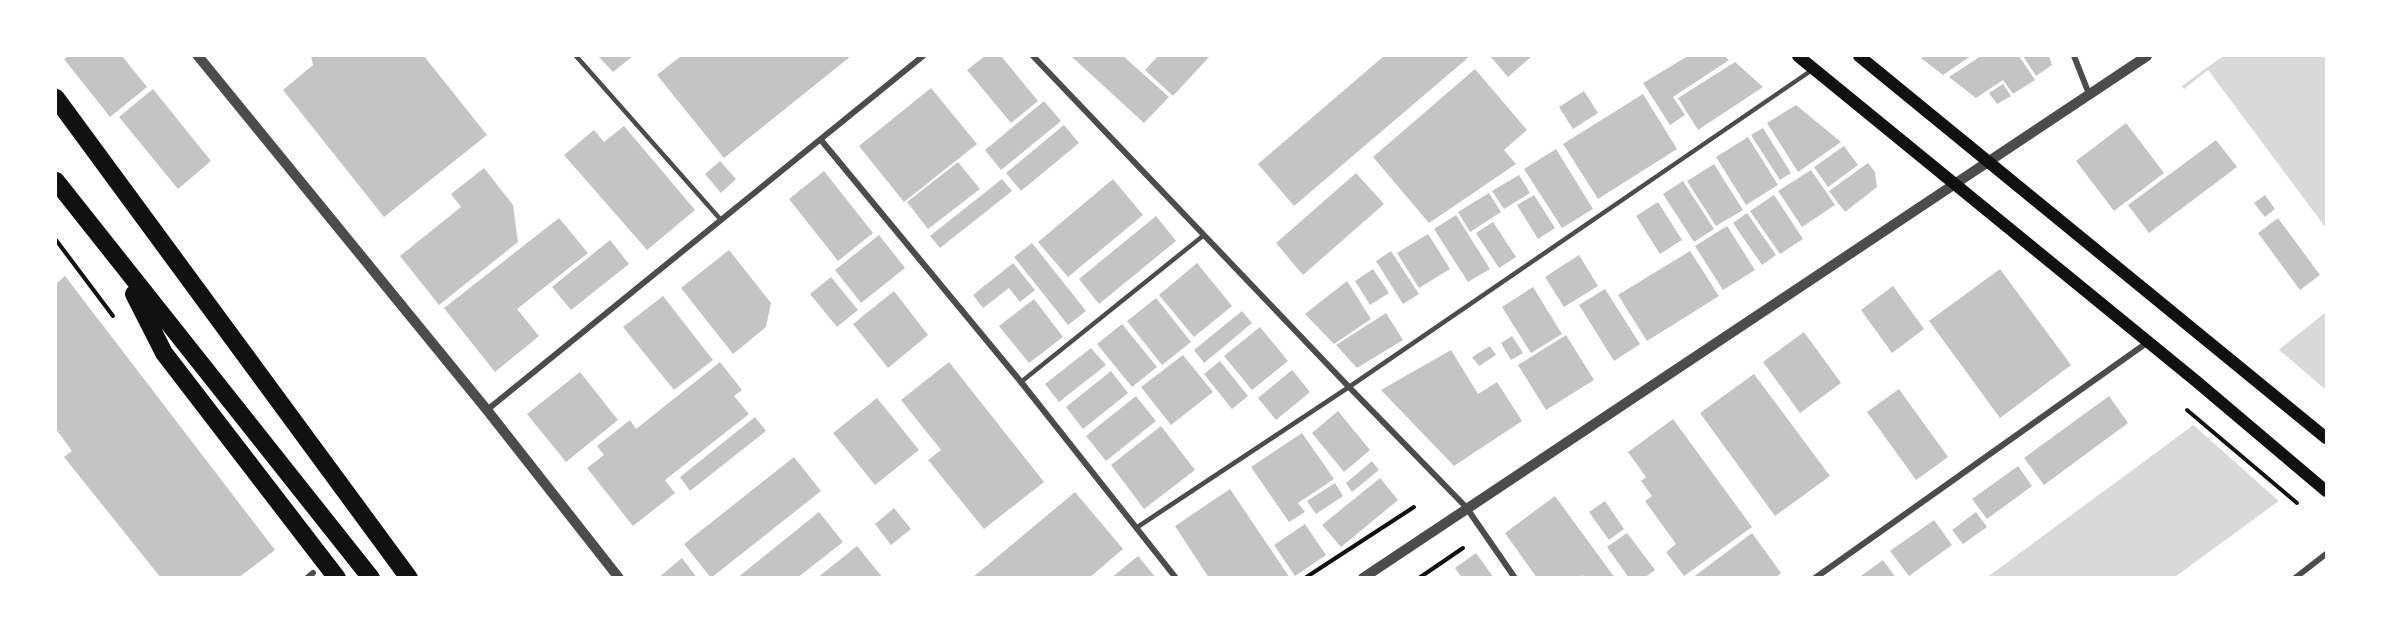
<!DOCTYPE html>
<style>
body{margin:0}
#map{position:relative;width:2382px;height:633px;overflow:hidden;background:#fff;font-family:"Archivo Narrow",sans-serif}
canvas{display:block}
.frame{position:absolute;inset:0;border:57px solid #fff;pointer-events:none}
</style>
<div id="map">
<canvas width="2382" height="633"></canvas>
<div class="frame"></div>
</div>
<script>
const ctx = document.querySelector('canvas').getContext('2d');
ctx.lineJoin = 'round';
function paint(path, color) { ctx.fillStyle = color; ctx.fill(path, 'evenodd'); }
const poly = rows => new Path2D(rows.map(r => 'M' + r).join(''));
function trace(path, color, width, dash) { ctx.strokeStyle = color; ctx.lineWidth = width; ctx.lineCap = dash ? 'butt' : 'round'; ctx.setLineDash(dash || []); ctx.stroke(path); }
paint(poly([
 [2158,56,2326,56,2326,228,2208,70,2184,89],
 [2326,312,2326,460,2276,503,2175,577,1986,578,2188,429,2281,348]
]), '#d9d9d9');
paint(poly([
 [2155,56,2223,56,2179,88],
 [2277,348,2326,390,2326,464,2281,503,2191,423]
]), '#fff');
paint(poly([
 [69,56,122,56,147,87,110,117,64,59],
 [311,56,424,56,487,135,384,217,283,90,313,65],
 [598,56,633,56,613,72],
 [681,56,851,56,724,158,657,75],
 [985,56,1001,56,1038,101,1011,123,967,70],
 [1074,56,1123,56,1169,97,1144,123,1072,57],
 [1158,56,1210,56,1173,96,1145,70],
 [1384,56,1470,56,1294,206,1258,164],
 [1490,56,1532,56,1508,77],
 [1688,56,1724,56,1729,60,1673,97,1685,115,1670,125,1643,83],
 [1926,56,1971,56,1943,75,1921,58],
 [1981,56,2019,56,2035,80,2013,94,2003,80,1976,98,1949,77],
 [2023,56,2049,56,2052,65,2036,76],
 [1735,62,1763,87,1698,130,1678,98],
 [1475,69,1527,130,1504,150,1516,164,1429,223,1373,157],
 [2003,84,2011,96,1997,104,1989,93],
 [931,88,977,144,904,202,859,146],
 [153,89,211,161,178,189,119,117],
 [1584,91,1598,113,1573,129,1559,107],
 [1643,94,1677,149,1598,199,1563,144],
 [1044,101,1061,121,1001,170,985,150],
 [1796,105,1841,142,1798,172,1767,123],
 [2126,123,2164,173,2114,211,2076,161],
 [1064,125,1079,143,1021,191,1006,173],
 [624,126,695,210,647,250,564,155,594,130,604,142],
 [1763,128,1791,173,1780,180,1751,135],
 [1748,137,1778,185,1746,205,1716,157],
 [2216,140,2237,167,2149,233,2128,205],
 [1844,146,1858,165,1828,187,1814,167],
 [1556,149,1593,209,1562,228,1524,169],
 [720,161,736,179,721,193,705,174],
 [958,162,980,189,928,229,907,202],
 [1868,163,1875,172,1877,187,1845,212,1829,191],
 [1714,164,1743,210,1716,226,1687,181],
 [484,168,513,205,518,242,439,305,400,256,461,207,451,194],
 [1811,170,1835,205,1802,227,1778,191],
 [824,171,873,233,838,261,789,199],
 [1356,173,1384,204,1303,275,1276,243],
 [1519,175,1530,193,1504,209,1492,191],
 [1002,179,1012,191,940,248,930,236],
 [1113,179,1143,215,1068,277,1038,242],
 [1683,181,1714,229,1694,242,1663,194],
 [1489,193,1501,212,1470,232,1458,212],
 [1534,195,1555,228,1538,239,1517,205],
 [1774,195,1803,239,1780,254,1750,211],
 [2265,195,2275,209,2265,217,2254,203],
 [1658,202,1682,240,1660,254,1636,216],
 [1747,213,1776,255,1762,265,1733,223],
 [1456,215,1490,269,1468,282,1434,229],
 [1156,216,1176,241,1099,304,1079,279],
 [559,218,588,253,517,309,539,336,495,372,444,308],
 [2278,218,2320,275,2300,290,2258,233],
 [1493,222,1516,257,1499,268,1476,233],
 [1727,226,1755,270,1723,290,1695,246],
 [1428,234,1450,269,1419,288,1397,253],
 [879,235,905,268,861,303,835,270],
 [610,240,629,264,571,310,552,287],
 [1032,243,1086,311,1068,325,1014,257],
 [729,250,771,303,766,327,733,354,681,288],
 [1391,251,1419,294,1403,304,1376,261],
 [1690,251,1719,296,1647,341,1618,295],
 [1579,255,1598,286,1564,307,1545,277],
 [1013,263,1035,290,1020,302,1009,288,983,308,973,295],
 [1197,263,1232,306,1194,337,1159,295],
 [1373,269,1389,293,1370,305,1355,281],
 [2000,269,2071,365,2000,418,1929,321],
 [65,276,275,550,238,578,161,578,64,457,72,451,56,429,56,284],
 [831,277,858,310,837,327,810,294],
 [1347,281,1371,319,1334,344,1305,314],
 [1893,286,1924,329,1892,353,1861,310],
 [1533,287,1562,334,1531,353,1502,307],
 [1605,289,1640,344,1614,361,1579,305],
 [894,291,928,335,888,368,853,324],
 [663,296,713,360,674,390,623,327],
 [1156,298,1191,342,1162,365,1127,321],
 [1034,299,1063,337,1029,363,999,326],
 [1242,311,1252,323,1204,363,1194,350],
 [1386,313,1403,340,1357,368,1336,345],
 [1122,324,1157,367,1132,387,1097,344],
 [1260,327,1288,361,1252,390,1224,356],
 [1804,332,1841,383,1800,413,1763,362],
 [1566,335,1594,380,1546,410,1518,365],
 [1512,336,1523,353,1511,360,1501,343],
 [1490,346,1496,355,1479,366,1472,357],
 [1091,348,1106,365,1059,402,1045,384],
 [1451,350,1478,394,1497,382,1522,421,1454,466,1381,390],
 [1183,355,1213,392,1171,425,1141,387],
 [1220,361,1248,396,1232,409,1204,374],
 [720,362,742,390,734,396,749,414,665,480,675,493,633,526,587,468,604,455,597,446,630,420,636,429],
 [949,362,1044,482,984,529,928,460,941,450,901,400],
 [1292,370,1310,392,1276,420,1258,398],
 [1111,371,1128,393,1083,429,1066,407],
 [580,372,618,420,566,462,527,414],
 [1754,374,1830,476,1775,516,1700,413],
 [1899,389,1948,457,1916,480,1867,412],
 [1136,396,1156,421,1106,461,1086,436],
 [2109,396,2128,423,2044,485,2024,458],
 [877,398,919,450,875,485,833,433],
 [1338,411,1370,450,1344,472,1312,433],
 [755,417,766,431,690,491,680,477],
 [1673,419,1752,527,1684,576,1666,552,1676,544,1645,501,1652,496,1641,481,1646,477,1628,452],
 [1161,426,1195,470,1144,509,1111,465],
 [1302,433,1334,479,1298,503,1305,512,1289,522,1251,467],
 [794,457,821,491,711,578,684,544],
 [1372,461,1379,470,1352,492,1346,483],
 [2018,466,2032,486,1987,519,1972,499],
 [1380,478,1398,500,1341,547,1322,525],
 [1335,483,1343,496,1316,514,1307,501],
 [1230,489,1290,578,1209,578,1175,526],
 [1075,492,1123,549,1089,578,972,578],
 [1555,496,1615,578,1584,578,1583,575,1580,578,1537,578,1505,533],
 [1605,501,1624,529,1609,540,1589,512],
 [894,508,911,529,891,545,875,524],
 [819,512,843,542,797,578,737,578],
 [1976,512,1987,527,1963,544,1952,530],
 [1934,520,1952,545,1909,576,1890,551],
 [1305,524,1326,555,1295,576,1274,545],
 [1627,533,1655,570,1644,578,1629,578,1607,547],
 [1752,533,1781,573,1775,578,1692,578],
 [857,546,883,578,817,578],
 [1476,553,1494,578,1462,578,1455,568],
 [1138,556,1156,578,1111,578],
 [682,558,697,578,658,578],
 [1883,560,1896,578,1858,578]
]), '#c4c4c4');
trace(poly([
 [56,240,113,316],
 [2187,410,2297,503],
 [1305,578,1414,507],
 [1419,578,1463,548]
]), '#111', 4);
trace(poly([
 [576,56,721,220],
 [1021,382,1204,235],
 [1136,528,1349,387,1812,70]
]), '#4c4c4c', 4.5);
trace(poly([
 [1033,56,1349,387,1466,507,1515,578],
 [2074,56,2089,94],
 [821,140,1021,382,1176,578],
 [487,410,923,56],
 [307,578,313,573],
 [1815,578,2148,342],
 [2295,578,2326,554]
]), '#4c4c4c', 6);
trace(poly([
 [198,56,487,410,619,578],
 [1363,578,2147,56]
]), '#4c4c4c', 10);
trace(poly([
 [1798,56,2196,381,2326,491],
 [1859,56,2326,438]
]), '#111', 12);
trace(poly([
 [56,98,409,578],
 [56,181,371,578],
 [134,294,164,353,337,578]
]), '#111', 18);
</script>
